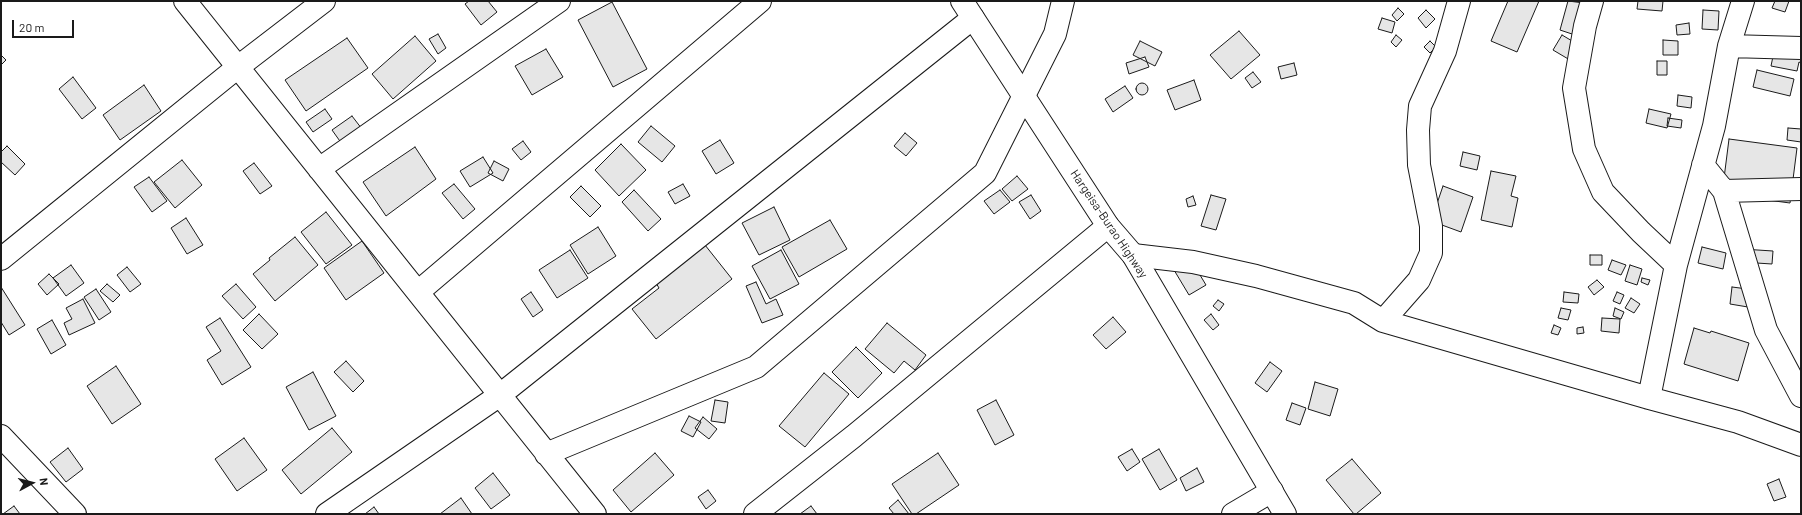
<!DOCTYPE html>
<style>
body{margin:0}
#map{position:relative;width:1802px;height:515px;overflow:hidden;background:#fff;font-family:Barlow,sans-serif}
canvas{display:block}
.frame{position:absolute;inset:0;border:2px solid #1a1a1a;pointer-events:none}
.north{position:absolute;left:12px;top:463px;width:40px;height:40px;-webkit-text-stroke:3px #fff;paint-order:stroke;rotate:83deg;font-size:11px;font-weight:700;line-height:16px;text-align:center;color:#1a1a1a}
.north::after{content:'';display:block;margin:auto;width:14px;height:18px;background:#1a1a1a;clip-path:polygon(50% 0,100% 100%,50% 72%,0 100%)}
.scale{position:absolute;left:12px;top:20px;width:62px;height:18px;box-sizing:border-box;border:2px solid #1a1a1a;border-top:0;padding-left:5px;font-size:12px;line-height:14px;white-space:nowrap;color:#1a1a1a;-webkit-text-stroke:3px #fff;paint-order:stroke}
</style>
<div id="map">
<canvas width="1802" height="515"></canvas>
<div class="frame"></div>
<div class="north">N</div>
<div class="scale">20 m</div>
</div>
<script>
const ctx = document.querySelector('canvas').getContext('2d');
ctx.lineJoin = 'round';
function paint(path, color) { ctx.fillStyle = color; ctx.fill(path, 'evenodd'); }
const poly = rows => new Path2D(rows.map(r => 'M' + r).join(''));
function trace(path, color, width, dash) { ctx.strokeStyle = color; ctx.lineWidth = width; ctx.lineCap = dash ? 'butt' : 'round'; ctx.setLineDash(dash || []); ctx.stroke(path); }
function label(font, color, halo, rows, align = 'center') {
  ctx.font = font + ' Barlow,sans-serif'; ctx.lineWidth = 3; ctx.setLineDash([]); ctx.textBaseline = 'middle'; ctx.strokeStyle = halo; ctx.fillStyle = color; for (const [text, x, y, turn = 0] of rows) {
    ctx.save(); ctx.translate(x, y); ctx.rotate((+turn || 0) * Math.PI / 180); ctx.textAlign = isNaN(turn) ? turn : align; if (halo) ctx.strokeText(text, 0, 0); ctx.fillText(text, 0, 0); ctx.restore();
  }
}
const building = poly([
 [469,1,488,1,497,12,481,25,465,4,469,1],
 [1508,1,1539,1,1517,52,1491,41,1508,1],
 [1568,1,1584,3,1575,35,1560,30,1568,1],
 [1638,1,1663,1,1662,11,1637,9,1638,1],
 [1775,1,1789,1,1785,12,1772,8,1775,1],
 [612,2,647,69,613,87,578,20,612,2],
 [1398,8,1404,14,1397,21,1392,15,1398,8],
 [1426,10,1435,19,1426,28,1418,18,1426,10],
 [1703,10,1719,11,1718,30,1702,29,1703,10],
 [1382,18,1395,22,1392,33,1378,29,1382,18],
 [1689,23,1690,34,1677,35,1676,25,1689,23],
 [1239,31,1260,55,1231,79,1210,55,1239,31],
 [438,34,446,48,438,54,429,39,438,34],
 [1396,35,1402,40,1396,47,1391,42,1396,35],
 [1562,35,1584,48,1575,63,1553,50,1562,35],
 [415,36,436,61,393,99,372,74,415,36],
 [1777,37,1801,42,1801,63,1799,62,1797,71,1771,66,1777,37],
 [347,38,368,68,306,111,285,80,347,38],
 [1663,40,1678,41,1678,55,1663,55,1663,40],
 [1140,41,1162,52,1155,66,1133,55,1140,41],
 [1430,41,1436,47,1430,53,1424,47,1430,41],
 [546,49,563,77,532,95,515,66,546,49],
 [1,55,6,60,1,65,1,55],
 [1145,57,1149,67,1129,74,1126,63,1145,57],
 [1657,61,1667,61,1667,75,1657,75,1657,61],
 [1294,63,1297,75,1281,79,1278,67,1294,63],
 [1757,70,1794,79,1790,96,1753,87,1757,70],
 [1253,72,1261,82,1252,88,1245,78,1253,72],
 [73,77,96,108,82,119,59,89,73,77],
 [1194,80,1201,100,1175,110,1167,90,1194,80],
 '1136 89a6 6 0 1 1 12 0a6 6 0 1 1-12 0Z',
 [144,85,161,111,120,140,103,115,144,85],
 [1125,86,1133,98,1113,112,1105,99,1125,86],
 [1678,95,1692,97,1691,108,1677,106,1678,95],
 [325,109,332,119,313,132,306,122,325,109],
 [1649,109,1671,114,1667,128,1646,123,1649,109],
 [352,116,362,129,342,144,332,130,352,116],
 [1668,118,1682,120,1681,128,1667,126,1668,118],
 [651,126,675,146,662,162,638,142,651,126],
 [1788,128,1801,129,1801,142,1787,140,1788,128],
 [905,133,917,143,906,156,894,146,905,133],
 [1729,139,1797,148,1790,203,1722,194,1729,139],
 [720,140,734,163,716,174,702,151,720,140],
 [523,141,531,152,521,160,512,149,523,141],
 [621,144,646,170,619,196,595,170,621,144],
 [7,146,25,164,15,175,1,162,1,152,7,146],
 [415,147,436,179,386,216,363,182,415,147],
 [1463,152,1480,156,1477,170,1460,166,1463,152],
 [483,157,493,173,470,187,460,171,483,157],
 [182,160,202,185,175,208,154,182,182,160],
 [494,161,509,169,503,181,488,173,494,161],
 [254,163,272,186,260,194,243,171,254,163],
 [1491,171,1516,176,1511,196,1518,198,1512,227,1481,220,1491,171],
 [1017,176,1028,189,1012,201,1002,189,1017,176],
 [149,177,167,201,152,212,134,187,149,177],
 [454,184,475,209,463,219,442,193,454,184],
 [683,184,690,196,675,204,668,192,683,184],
 [581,186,601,206,590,217,570,197,581,186],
 [1443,186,1473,197,1461,232,1431,221,1443,186],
 [634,190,661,219,648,231,622,202,634,190],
 [1000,190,1010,202,994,214,984,201,1000,190],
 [1031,195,1041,211,1030,219,1019,202,1031,195],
 [1211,195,1226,199,1216,230,1201,226,1211,195],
 [1193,196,1196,205,1188,207,1186,199,1193,196],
 [774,207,790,240,759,255,742,223,774,207],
 [326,212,352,245,326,264,301,232,326,212],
 [186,218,203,245,187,254,171,228,186,218],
 [830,220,847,249,799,277,782,247,830,220],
 [598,227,616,256,588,274,570,245,598,227],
 [295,237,318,265,275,301,253,274,270,260,269,258,295,237],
 [362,241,384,273,346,300,324,268,362,241],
 [705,245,732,279,656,339,632,309,659,288,656,283,705,245],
 [1702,247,1726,253,1723,269,1698,263,1702,247],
 [1742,249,1773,251,1772,264,1741,262,1742,249],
 [570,250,588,278,557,298,539,270,570,250],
 [781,250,799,284,770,299,752,266,781,250],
 [1188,255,1206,285,1189,295,1171,265,1188,255],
 [1590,255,1602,255,1602,265,1590,265,1590,255],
 [1612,260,1626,265,1621,275,1608,270,1612,260],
 [71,265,84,283,66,296,53,278,71,265],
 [1630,265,1642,269,1637,285,1625,281,1630,265],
 [127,267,141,284,130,292,117,275,127,267],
 [49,274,59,284,47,295,38,284,49,274],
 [1642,278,1650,280,1648,285,1641,282,1642,278],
 [1597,280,1604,287,1594,295,1588,287,1597,280],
 [756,282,766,304,776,299,783,315,762,323,746,286,756,282],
 [107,284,120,295,113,302,100,291,107,284],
 [236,284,256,307,243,319,222,296,236,284],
 [1,287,25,325,9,335,1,322,1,287],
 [1732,287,1763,291,1760,309,1730,304,1732,287],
 [96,289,111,312,99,320,84,297,96,289],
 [531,292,543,310,533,317,521,299,531,292],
 [1564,292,1579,294,1578,303,1563,302,1564,292],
 [1617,292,1624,295,1620,304,1613,301,1617,292],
 [1631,298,1640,304,1634,313,1625,308,1631,298],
 [83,299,95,323,69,335,64,323,72,319,66,308,83,299],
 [1218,300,1224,304,1219,311,1213,306,1218,300],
 [1561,308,1571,310,1568,320,1558,318,1561,308],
 [1615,308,1624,312,1621,319,1613,316,1615,308],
 [259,314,278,334,262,349,243,330,259,314],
 [1211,314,1219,325,1213,330,1204,320,1211,314],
 [1113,317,1126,332,1106,349,1093,335,1113,317],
 [220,318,251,367,222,385,207,360,221,351,206,327,220,318],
 [1602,318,1620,319,1619,333,1601,331,1602,318],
 [52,320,66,345,51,354,37,329,52,320],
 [887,323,926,355,915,370,904,361,894,373,865,349,887,323],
 [1554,325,1561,328,1558,335,1551,333,1554,325],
 [1583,327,1584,333,1577,334,1577,328,1583,327],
 [1694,328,1710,333,1711,331,1749,343,1738,381,1684,364,1694,328],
 [856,347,882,373,858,398,832,372,856,347],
 [346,361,364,381,353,392,334,372,346,361],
 [1270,362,1282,371,1267,392,1255,383,1270,362],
 [116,366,141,404,112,424,87,386,116,366],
 [313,372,336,416,309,430,286,387,313,372],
 [824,373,849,394,805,447,779,426,824,373],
 [1315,382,1338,389,1330,416,1308,409,1315,382],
 [715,400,728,402,725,423,711,421,715,400],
 [996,400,1014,435,995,445,977,410,996,400],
 [1292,403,1306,408,1300,425,1286,420,1292,403],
 [689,416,701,422,693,437,681,431,689,416],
 [703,417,717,429,709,439,695,428,703,417],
 [332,428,352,452,301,494,282,470,332,428],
 [244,438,267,470,237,491,215,459,244,438],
 [68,448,83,469,66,482,50,462,68,448],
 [1132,449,1140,462,1127,471,1118,457,1132,449],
 [1159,449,1177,480,1160,490,1142,459,1159,449],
 [655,453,674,475,631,512,613,490,655,453],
 [938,453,959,485,916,514,912,514,892,484,938,453],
 [1352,459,1381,493,1356,514,1354,514,1326,480,1352,459],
 [1197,468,1204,482,1186,491,1180,478,1197,468],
 [493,473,510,495,491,509,475,488,493,473],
 [1779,479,1786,497,1774,501,1767,484,1779,479],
 [708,490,716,501,706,509,698,497,708,490],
 [461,498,472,514,440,514,461,498],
 [898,500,909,514,894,514,889,508,898,500],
 [14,506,20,514,3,514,14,506],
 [811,506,817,514,800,514,811,506],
 [374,507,379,514,365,514,374,507]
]);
paint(building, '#e6e6e6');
trace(building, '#1a1a1a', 1);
const minor = poly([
 [185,1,595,514],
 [1592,1,1585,26,1574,88,1584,149,1603,192,1641,232,1676,265],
 [1729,46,1801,48],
 [1703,165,1724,191,1766,330,1801,396],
 [319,169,559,1],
 [1724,191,1801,189],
 [1133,255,1193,262,1256,276,1354,303,1383,321,1649,398,1738,422,1801,445],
 [1,259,238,67,324,1],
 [418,292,760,1],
 [1383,321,1419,280,1431,253,1431,226,1419,165,1418,130,1420,106,1445,51,1459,1],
 [1649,398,1676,265,1714,126,1729,46,1743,1],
 [1,436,75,514],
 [546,454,756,367,985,173,1055,34,1063,1],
 [327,514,500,395,973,18],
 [755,514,854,436,1108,226],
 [1233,514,1272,491]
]);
const highway = poly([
 [962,1,1108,226,1133,255,1285,514]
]);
trace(minor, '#1a1a1a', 24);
trace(highway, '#1a1a1a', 24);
trace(minor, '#fff', 22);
trace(highway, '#fff', 22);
label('12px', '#1a1a1a', '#fff', [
 ["Hargeisa-Burao Highway",1109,224,56]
]);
</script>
